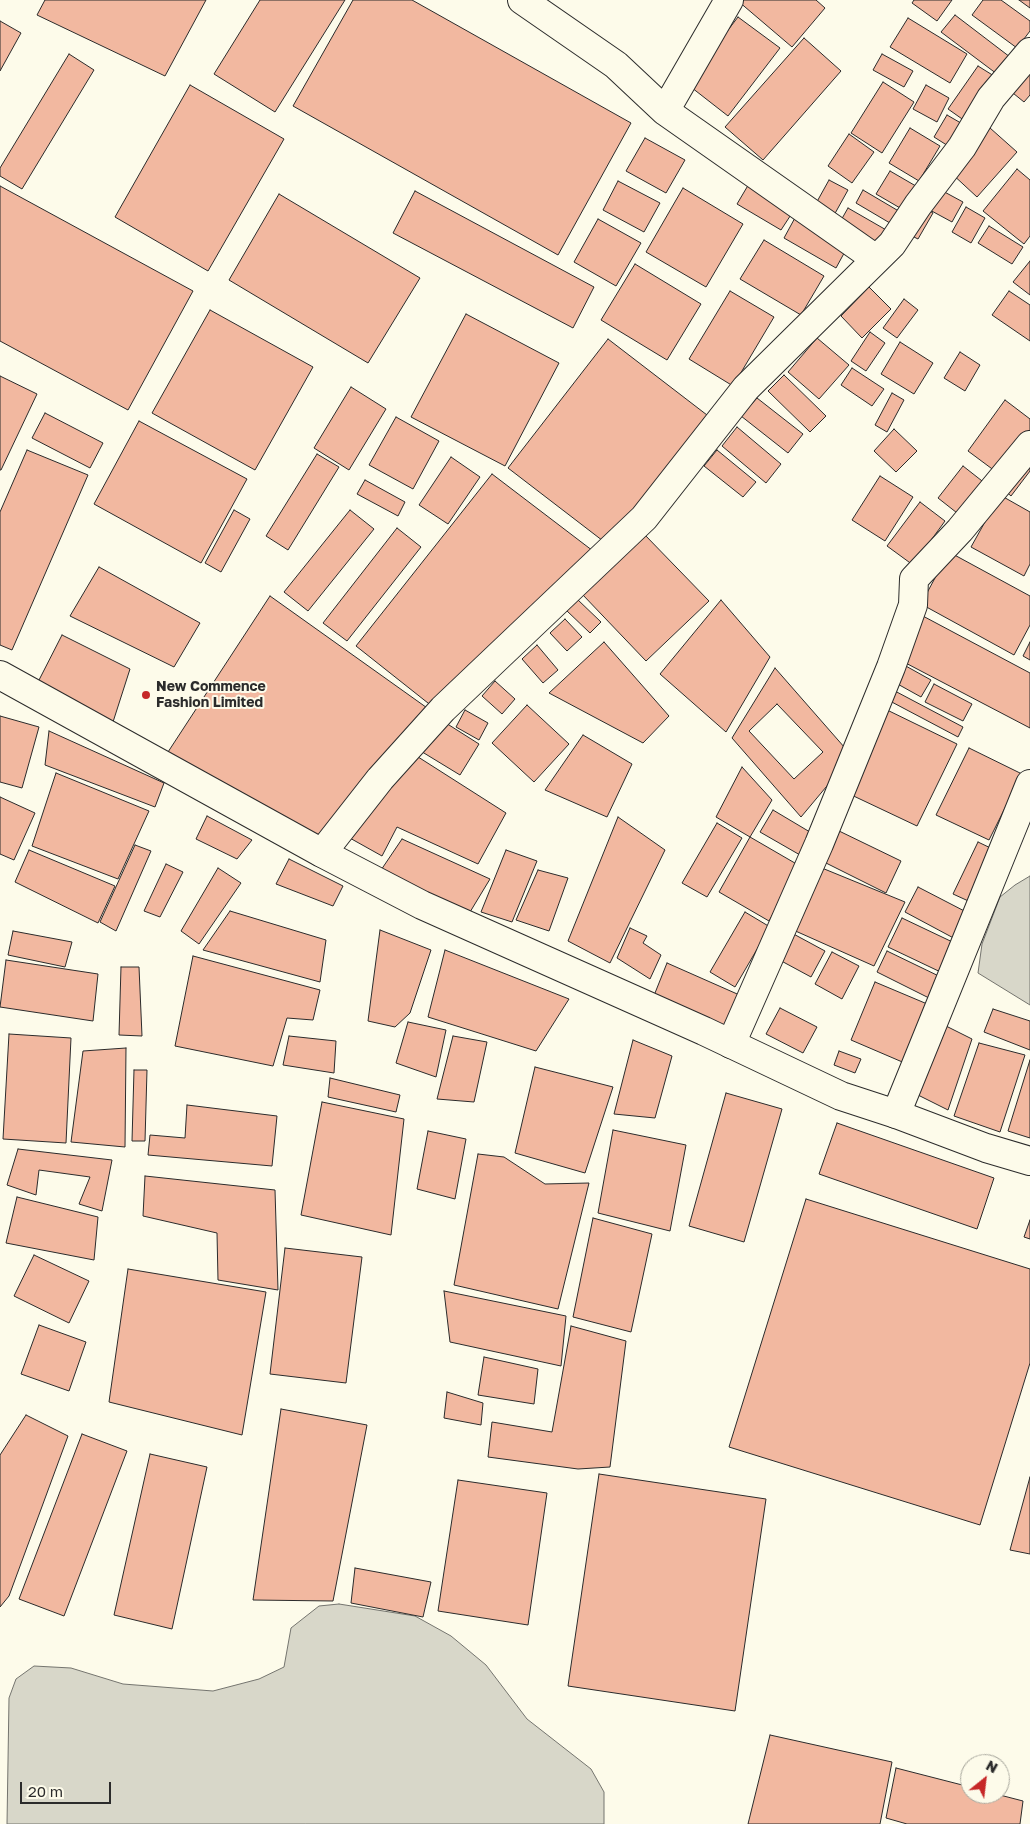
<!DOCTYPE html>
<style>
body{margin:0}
#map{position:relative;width:1030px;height:1824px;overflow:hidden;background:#fdfbea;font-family:"Golos Text",sans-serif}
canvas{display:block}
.north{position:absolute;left:960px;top:1754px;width:50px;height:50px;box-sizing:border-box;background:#fdfbea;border:1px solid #a9a89e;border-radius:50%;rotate:29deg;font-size:14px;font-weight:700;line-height:20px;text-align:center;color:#2b2b2b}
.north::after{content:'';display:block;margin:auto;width:18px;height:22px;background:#c62828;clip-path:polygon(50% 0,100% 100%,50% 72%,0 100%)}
.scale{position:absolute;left:20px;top:1782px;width:91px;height:22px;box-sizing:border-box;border:2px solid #2b2b2b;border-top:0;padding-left:6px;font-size:15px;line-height:18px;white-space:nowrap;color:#2b2b2b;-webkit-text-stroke:4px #fdfbea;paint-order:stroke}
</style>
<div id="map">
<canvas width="1030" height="1824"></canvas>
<div class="north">N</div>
<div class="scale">20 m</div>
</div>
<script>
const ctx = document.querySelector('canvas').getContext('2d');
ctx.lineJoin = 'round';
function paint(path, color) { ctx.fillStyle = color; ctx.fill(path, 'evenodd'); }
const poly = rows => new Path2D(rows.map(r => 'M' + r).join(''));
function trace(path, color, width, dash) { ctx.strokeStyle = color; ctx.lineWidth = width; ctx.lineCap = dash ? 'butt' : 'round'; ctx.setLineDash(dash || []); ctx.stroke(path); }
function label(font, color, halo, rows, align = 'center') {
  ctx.font = font + ' "Golos Text",sans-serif'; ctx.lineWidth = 4; ctx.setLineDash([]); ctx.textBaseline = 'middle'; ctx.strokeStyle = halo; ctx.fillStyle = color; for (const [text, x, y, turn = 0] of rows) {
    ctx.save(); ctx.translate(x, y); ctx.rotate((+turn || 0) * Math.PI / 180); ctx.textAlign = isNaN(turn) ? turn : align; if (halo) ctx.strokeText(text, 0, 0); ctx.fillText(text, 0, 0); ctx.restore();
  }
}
const water = poly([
 [1030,876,1030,1005,978,973,982,944,1000,897,1015,885,1030,876],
 [339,1604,415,1616,451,1636,486,1665,527,1719,591,1769,604,1792,604,1824,7,1824,9,1698,16,1679,34,1666,71,1668,123,1684,213,1691,259,1679,284,1667,291,1628,319,1606,339,1604]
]);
paint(water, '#d8d7c9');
trace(water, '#74746e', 1);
const building = poly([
 [45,0,206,0,165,76,37,15,45,0],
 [260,0,345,0,275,112,214,74,260,0],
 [353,0,412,0,631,123,558,255,293,106,353,0],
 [738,0,816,0,825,8,792,47,738,1,738,0],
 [914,0,952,0,937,21,912,3,914,0],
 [983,0,1001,0,1030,21,1030,31,1017,48,972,15,983,0],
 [1019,0,1030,0,1030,8,1019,0],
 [955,15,1010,57,997,74,941,32,955,15],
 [738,17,780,48,728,116,687,84,738,17],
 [908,18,967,54,950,83,890,47,908,18],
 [0,21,21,33,0,71,0,21],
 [804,38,841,71,763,160,725,127,804,38],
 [69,54,94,70,22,189,0,176,0,168,69,54],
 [882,54,913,71,904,87,873,70,882,54],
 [1030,61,1030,95,1024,102,1008,89,1030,61],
 [978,66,994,76,965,121,948,109,978,66],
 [883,82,914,102,882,153,851,133,883,82],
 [190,85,284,139,208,271,115,217,190,85],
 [926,85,949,98,937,122,913,109,926,85],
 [947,115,966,126,953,149,934,137,947,115],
 [910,128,940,146,919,181,889,163,910,128],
 [990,128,1017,152,977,197,950,172,990,128],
 [849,134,874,152,852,183,828,166,849,134],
 [645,138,685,160,666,193,626,171,645,138],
 [1017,169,1030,180,1030,236,1024,244,983,211,1017,169],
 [890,171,921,189,907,212,876,194,890,171],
 [753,177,798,204,781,230,737,204,753,177],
 [829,180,848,190,833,217,814,207,829,180],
 [618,181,660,203,644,232,603,210,618,181],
 [0,186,193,291,128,410,0,341,0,186],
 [683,188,743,224,706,287,646,252,683,188],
 [939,189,963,202,952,222,928,209,939,189],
 [863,190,902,213,895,226,856,203,863,190],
 [415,191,594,287,573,328,393,233,415,191],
 [279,194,420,278,368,363,229,280,279,194],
 [921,206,933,213,918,239,906,233,921,206],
 [966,207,985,218,971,243,952,232,966,207],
 [848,208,888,231,876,252,836,229,848,208],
 [796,216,848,246,836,268,784,238,796,216],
 [598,219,641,243,616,286,574,262,598,219],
 [989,226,1023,247,1012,264,978,243,989,226],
 [764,240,824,276,801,315,740,279,764,240],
 [1030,261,1030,295,1013,282,1030,261],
 [635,264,701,304,667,360,601,320,635,264],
 [869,287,891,309,862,338,841,316,869,287],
 [730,291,774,317,733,386,689,359,730,291],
 [1009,291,1030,305,1030,341,992,315,1009,291],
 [904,299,918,310,897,338,883,328,904,299],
 [210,310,313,367,255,470,152,413,210,310],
 [466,314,559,363,505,466,411,417,466,314],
 [870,332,885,343,866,371,851,361,870,332],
 [817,338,849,365,819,399,788,372,817,338],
 [608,339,707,415,607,544,508,468,608,339],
 [900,342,933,363,914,394,881,374,900,342],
 [960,352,980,365,965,391,944,378,960,352],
 [852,368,884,389,872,406,841,385,852,368],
 [784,375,826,416,810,432,768,391,784,375],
 [0,376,37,394,1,470,0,470,0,376],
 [351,387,386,409,349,470,314,448,351,387],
 [892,393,904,400,887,432,875,425,892,393],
 [757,398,803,434,788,453,741,416,757,398],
 [1005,400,1030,419,1030,440,1003,477,968,451,1005,400],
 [45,413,103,443,90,468,32,438,45,413],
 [396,417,439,441,413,489,369,465,396,417],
 [139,421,247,479,201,563,94,504,139,421],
 [737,427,781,464,766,483,722,446,737,427],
 [894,429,917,451,896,472,874,451,894,429],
 [27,450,88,475,12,650,0,645,0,512,27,450],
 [717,450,756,482,743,497,704,466,717,450],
 [1030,452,1030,471,1011,496,1002,488,1030,452],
 [317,454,339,467,288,550,266,536,317,454],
 [451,457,480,477,448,524,419,505,451,457],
 [963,466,991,488,966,520,938,498,963,466],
 [492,474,597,554,433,707,356,646,492,474],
 [880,476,913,497,885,541,852,520,880,476],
 [365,480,405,502,398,516,357,494,365,480],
 [1000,495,1030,512,1030,564,1024,576,971,547,1000,495],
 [920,502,945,521,913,565,887,546,920,502],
 [234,510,250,519,221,572,205,563,234,510],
 [350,510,374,529,308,611,284,592,350,510],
 [397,528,421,547,347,641,323,623,397,528],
 [644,534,709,601,646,661,582,594,644,534],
 [949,552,1030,596,1030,625,1014,655,921,604,949,552],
 [99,567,200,623,174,667,70,616,99,567],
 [270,596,430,710,318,849,168,752,270,596],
 [577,599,601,622,590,633,566,610,577,599],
 [721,600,770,657,726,732,660,674,721,600],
 [921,615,1030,673,1030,728,898,659,921,615],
 [565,619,582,637,567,651,550,633,565,619],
 [62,635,130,669,113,722,38,682,62,635],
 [604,642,669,716,643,743,549,693,604,642],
 [1030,642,1030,660,1023,656,1030,642],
 [537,645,558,670,543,683,522,659,537,645],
 [904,665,931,680,921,697,894,682,904,665],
 [775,668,852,756,801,817,732,738,775,668],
 [777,704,823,752,794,779,749,731,777,704],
 [495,681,515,699,502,714,482,696,495,681],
 [934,684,972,704,963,721,925,702,934,684],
 [893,690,963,727,958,737,888,700,893,690],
 [527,705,569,744,534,782,492,743,527,705],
 [883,708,957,744,917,826,843,791,883,708],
 [465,710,488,723,479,740,456,727,465,710],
 [0,716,39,727,22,788,0,782,0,716],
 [438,718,479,744,460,775,419,750,438,718],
 [49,731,164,783,155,807,45,765,49,731],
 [583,735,632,764,607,817,545,790,583,735],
 [969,748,1022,774,989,840,936,815,969,748],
 [415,755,506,813,478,864,397,827,382,856,348,837,415,755],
 [742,767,772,800,750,837,716,817,742,767],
 [56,773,149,811,118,879,32,846,56,773],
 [0,797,35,813,14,860,0,854,0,797],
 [773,810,820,838,807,859,760,832,773,810],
 [207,816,252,840,237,859,196,839,207,816],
 [618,817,665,850,610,963,568,941,618,817],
 [717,823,742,838,707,897,682,883,717,823],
 [837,830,901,861,886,893,822,861,837,830],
 [750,837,800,866,769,921,719,892,750,837],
 [402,839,490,879,467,917,379,873,402,839],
 [978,842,999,852,975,904,953,894,978,842],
 [135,845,151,851,116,931,100,922,135,845],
 [29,850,115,886,98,923,15,882,29,850],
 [506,850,537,861,512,922,481,912,506,850],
 [289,859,343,886,333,906,276,884,289,859],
 [166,864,183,872,160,917,144,911,166,864],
 [817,866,905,902,874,966,791,929,817,866],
 [218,868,241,883,199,944,181,931,218,868],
 [538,870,568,878,549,931,516,920,538,870],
 [918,887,974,916,961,942,905,912,918,887],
 [230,911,326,940,320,982,203,950,230,911],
 [745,912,770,927,735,987,710,972,745,912],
 [902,918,963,947,949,976,888,947,902,918],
 [630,928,647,936,643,943,661,955,650,979,617,958,630,928],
 [380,930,431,950,410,1013,395,1027,368,1021,380,930],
 [13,931,72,942,65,967,8,955,13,931],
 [788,931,825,951,811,977,774,957,788,931],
 [445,950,569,999,536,1051,428,1017,445,950],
 [887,951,947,980,937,1002,877,972,887,951],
 [832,952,859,966,842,999,815,984,832,952],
 [193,956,320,990,313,1020,287,1018,273,1066,175,1046,193,956],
 [6,960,98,974,93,1021,0,1007,6,960],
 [667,963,744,997,728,1030,653,998,667,963],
 [121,967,139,967,142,1036,119,1035,121,967],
 [875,982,932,1006,907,1064,851,1040,875,982],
 [780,1008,817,1027,803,1053,766,1034,780,1008],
 [993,1009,1030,1021,1030,1050,984,1032,993,1009],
 [936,1021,972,1039,948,1110,912,1092,936,1021],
 [408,1022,446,1030,436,1077,396,1063,408,1022],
 [9,1034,71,1038,66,1143,3,1139,9,1034],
 [289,1036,336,1041,334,1073,283,1065,289,1036],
 [453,1036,487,1042,474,1102,437,1099,453,1036],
 [633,1040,672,1056,655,1118,614,1114,633,1040],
 [979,1043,1025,1055,1000,1132,954,1116,979,1043],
 [126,1048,125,1147,71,1142,83,1051,126,1048],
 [839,1051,861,1059,855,1073,834,1065,839,1051],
 [1030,1060,1030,1138,1008,1131,1030,1060],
 [535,1067,613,1087,585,1173,515,1153,535,1067],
 [134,1070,147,1070,145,1141,132,1141,134,1070],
 [330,1078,400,1095,396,1112,328,1097,330,1078],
 [726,1093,782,1109,744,1242,689,1226,726,1093],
 [322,1102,404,1119,391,1235,301,1215,322,1102],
 [187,1105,277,1116,272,1166,148,1155,150,1135,185,1138,187,1105],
 [837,1123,994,1178,977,1229,819,1174,837,1123],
 [613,1130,686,1145,670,1231,598,1213,613,1130],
 [428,1131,466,1139,455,1199,417,1189,428,1131],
 [18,1149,112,1160,102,1211,79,1204,90,1177,39,1170,36,1195,7,1185,18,1149],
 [478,1154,504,1157,545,1184,589,1183,558,1309,454,1285,478,1154],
 [145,1176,275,1190,278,1290,218,1280,217,1233,143,1216,145,1176],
 [17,1197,98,1217,94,1260,6,1243,17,1197],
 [806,1199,1030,1269,1030,1363,980,1525,729,1447,806,1199],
 [593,1218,652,1234,631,1332,573,1317,593,1218],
 [1030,1220,1030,1239,1024,1237,1030,1220],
 [285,1248,362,1257,346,1383,270,1374,285,1248],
 [34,1255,89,1281,69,1323,14,1296,34,1255],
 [128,1269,266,1292,242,1435,109,1402,128,1269],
 [444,1291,566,1316,561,1366,450,1342,444,1291],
 [39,1325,86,1342,69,1391,21,1374,39,1325],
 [571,1326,626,1341,610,1467,578,1469,488,1457,492,1422,552,1432,571,1326],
 [484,1357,538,1369,534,1404,478,1395,484,1357],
 [447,1392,483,1403,481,1425,444,1418,447,1392],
 [281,1409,367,1425,333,1601,253,1600,281,1409],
 [26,1415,68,1436,9,1596,0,1607,0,1455,26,1415],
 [82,1434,127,1451,64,1616,19,1599,82,1434],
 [150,1454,207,1467,172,1629,114,1615,150,1454],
 [599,1474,766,1499,735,1711,568,1686,599,1474],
 [1030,1477,1030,1554,1010,1550,1030,1477],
 [458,1480,547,1493,528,1625,438,1611,458,1480],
 [355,1568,431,1582,423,1617,351,1603,355,1568],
 [770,1735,892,1762,880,1824,748,1824,770,1735],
 [896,1768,970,1787,970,1794,996,1794,1023,1801,1020,1824,907,1824,886,1818,896,1768]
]);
paint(building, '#f2b8a0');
trace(building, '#2b2b2b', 1);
const street = poly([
 [522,0,616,65,665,111],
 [729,0,665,111,876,259],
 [322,853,380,779,443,709,644,518,746,388,892,244,918,205,962,147,991,98,1030,52],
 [731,1044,819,844,891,667,913,605,914,579,960,530,1030,445],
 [896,1114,1030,784]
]);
const secondary = poly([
 [0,675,322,853,422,905,704,1031,841,1096,896,1114,986,1148,1030,1161]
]);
trace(street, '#2b2b2b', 30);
trace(secondary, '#2b2b2b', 30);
trace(street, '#fdfbea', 28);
trace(secondary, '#fdfbea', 28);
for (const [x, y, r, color] of [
 [146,695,5,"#c62828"]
]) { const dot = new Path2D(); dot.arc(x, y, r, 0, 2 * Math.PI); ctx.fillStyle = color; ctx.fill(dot); trace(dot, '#fdfbea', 2); }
label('bold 14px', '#2b2b2b', '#fdfbea', [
 ["New Commence",156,687],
 ["Fashion Limited",156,703]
], 'left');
</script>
